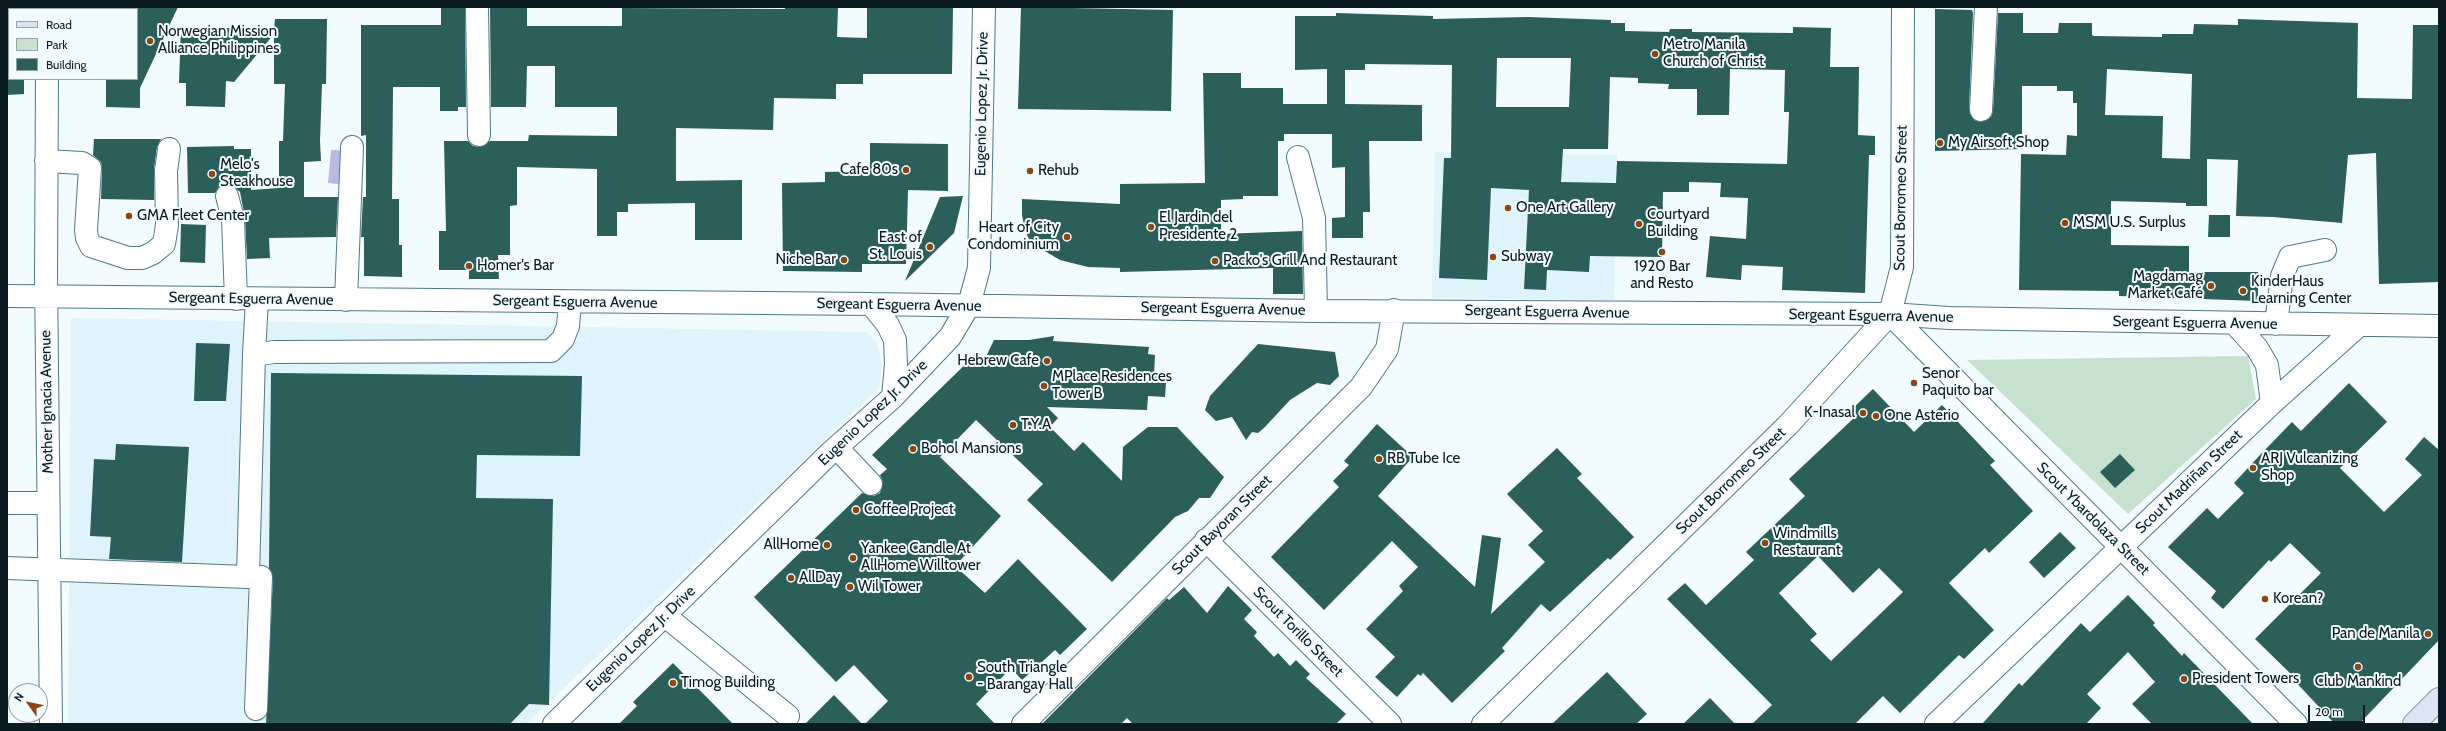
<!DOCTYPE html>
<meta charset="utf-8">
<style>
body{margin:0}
#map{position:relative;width:2446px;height:731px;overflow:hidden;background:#f2fbfe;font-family:Cabin,sans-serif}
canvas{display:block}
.frame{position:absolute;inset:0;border:8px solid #0a1b21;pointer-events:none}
.legend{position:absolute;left:8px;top:8px;width:130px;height:72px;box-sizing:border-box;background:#f2fbfe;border:1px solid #95a1a6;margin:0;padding:5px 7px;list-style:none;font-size:12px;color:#0a1b21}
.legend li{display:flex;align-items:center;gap:8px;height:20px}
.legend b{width:20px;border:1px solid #95a1a6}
.north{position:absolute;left:8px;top:683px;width:40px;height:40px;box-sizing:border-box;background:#f2fbfe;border:1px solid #95a1a6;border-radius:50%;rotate:303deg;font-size:11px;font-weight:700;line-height:16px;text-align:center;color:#0a1b21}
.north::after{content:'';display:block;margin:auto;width:14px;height:18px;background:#894813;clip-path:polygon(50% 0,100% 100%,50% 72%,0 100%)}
.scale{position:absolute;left:2308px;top:705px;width:57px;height:18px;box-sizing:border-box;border:2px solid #0a1b21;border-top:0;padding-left:5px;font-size:12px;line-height:14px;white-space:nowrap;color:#0a1b21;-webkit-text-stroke:3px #f2fbfe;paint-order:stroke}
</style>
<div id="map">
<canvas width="2446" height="731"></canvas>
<div class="frame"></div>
<ul class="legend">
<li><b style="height:5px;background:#dce6f3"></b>Road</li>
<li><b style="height:11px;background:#c6e2ce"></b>Park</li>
<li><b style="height:11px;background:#2c5e5a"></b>Building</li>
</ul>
<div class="north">N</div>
<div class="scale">20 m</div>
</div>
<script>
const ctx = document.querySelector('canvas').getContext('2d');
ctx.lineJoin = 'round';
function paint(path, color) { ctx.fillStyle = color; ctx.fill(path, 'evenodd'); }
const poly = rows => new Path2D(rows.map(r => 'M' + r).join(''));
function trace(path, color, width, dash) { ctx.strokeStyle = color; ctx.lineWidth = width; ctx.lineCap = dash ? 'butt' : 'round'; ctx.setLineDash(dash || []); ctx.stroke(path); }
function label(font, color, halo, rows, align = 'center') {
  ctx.font = font + ' Cabin,sans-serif'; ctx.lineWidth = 4; ctx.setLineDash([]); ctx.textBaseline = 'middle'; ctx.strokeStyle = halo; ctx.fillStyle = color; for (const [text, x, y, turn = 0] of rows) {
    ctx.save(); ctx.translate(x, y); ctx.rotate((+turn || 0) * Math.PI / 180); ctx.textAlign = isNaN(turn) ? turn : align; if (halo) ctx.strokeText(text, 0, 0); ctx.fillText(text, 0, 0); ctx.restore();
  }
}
paint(poly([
 [1435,152,1617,155,1614,300,1432,298],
 [71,318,867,332,877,343,882,365,879,388,526,724,68,724]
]), '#dff3fb');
paint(poly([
 [2248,356,2256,399,2128,514,1967,360]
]), '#c6e2ce');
paint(poly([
 [331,150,347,151,345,185,328,183]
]), '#bbb9e1');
paint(poly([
 [137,7,178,7,140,88,140,108,106,107,106,79,137,79],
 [441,7,465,7,466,107,458,107,458,111,440,111,440,87,393,87,392,199,399,199,399,245,402,245,402,277,364,276,364,237,361,237,363,197,366,197,366,135,361,136,361,25,441,25],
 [490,7,527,7,527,26,622,26,622,8,785,9,785,7,838,7,837,37,867,38,867,7,953,7,952,74,863,74,863,84,836,84,836,99,774,98,773,130,676,128,676,181,742,180,742,240,695,240,695,203,628,204,628,212,617,212,617,236,597,236,597,169,517,167,517,205,510,206,510,255,498,255,499,279,469,279,469,270,439,270,439,231,446,231,444,141,468,141,473,146,480,147,490,141,528,141,529,135,617,136,617,107,555,107,555,66,527,66,526,107,491,107],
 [1021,7,1173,10,1171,111,1018,109],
 [1935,9,1972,10,1973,13,1969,109,1974,120,1981,122,1991,117,1993,111,1998,13,2023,13,2023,33,2058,33,2059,23,2092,23,2092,35,2094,36,2162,37,2162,34,2193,34,2194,24,2238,25,2238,19,2358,23,2357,98,2412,99,2413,25,2439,25,2439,282,2379,284,2376,153,2348,155,2342,223,2273,217,2236,216,2238,160,2207,159,2207,206,2186,206,2186,203,2111,201,2111,245,2189,246,2189,272,2258,272,2258,301,2119,296,2119,291,2019,290,2021,154,2066,155,2067,135,2077,136,2077,103,2073,103,2073,91,2057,91,2057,86,2022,86,2022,149,1935,151],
 [2107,69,2192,74,2190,159,2162,158,2163,116,2105,115],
 [1336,13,1433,16,1433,19,1528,17,1611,20,1611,23,1625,23,1625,31,1669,32,1670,29,1692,29,1692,32,1793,33,1793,27,1831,28,1830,67,1859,67,1858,135,1875,136,1875,155,1869,155,1865,293,1782,290,1783,267,1742,265,1741,280,1706,277,1710,236,1746,239,1748,198,1720,197,1721,183,1689,182,1689,192,1663,192,1662,257,1590,256,1589,272,1547,270,1546,290,1524,289,1529,190,1491,188,1487,280,1439,278,1444,158,1451,158,1452,65,1365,64,1365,70,1345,70,1345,104,1422,105,1422,141,1369,141,1370,212,1363,212,1363,238,1332,238,1332,218,1345,217,1345,167,1332,168,1332,134,1284,134,1284,141,1278,141,1278,196,1243,196,1243,199,1221,200,1221,234,1302,231,1303,294,1273,294,1273,268,1120,272,1120,268,1088,267,1060,260,1031,243,1025,231,1022,215,1022,199,1120,204,1120,184,1205,183,1203,73,1241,73,1241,88,1283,88,1283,104,1327,104,1327,69,1295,70,1295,16,1336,16],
 [1497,58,1571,58,1569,107,1496,107],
 [1730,69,1785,70,1784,112,1789,112,1787,164,1617,161,1616,183,1561,182,1563,149,1608,149,1610,77,1638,78,1638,83,1669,84,1668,89,1697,89,1697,115,1729,115],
 [275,19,327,19,326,84,322,84,320,141,321,161,304,162,304,197,338,197,336,237,269,238,270,258,247,259,245,218,240,192,231,184,224,184,219,187,215,193,188,193,187,147,234,146,234,149,251,149,251,190,279,188,279,141,283,141,285,84,274,84,274,34,234,82,226,81,225,107,186,106,186,83,179,83,181,27,274,29],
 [7,79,24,79,24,94,7,95],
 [94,139,161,139,157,147,154,169,154,200,101,199,102,168,101,162,93,155],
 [870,143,948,144,948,191,908,190,906,264,862,264,862,272,783,271,782,183,825,182,825,172,870,171],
 [963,196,954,233,905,281,940,197],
 [2209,215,2230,215,2230,237,2208,237],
 [181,224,206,225,205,263,180,262],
 [1054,336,1053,341,1149,347,1148,354,1155,355,1154,376,1160,377,1159,383,1166,383,1165,397,1148,396,1147,410,1047,407,1058,418,1050,427,1074,451,1083,442,1122,481,1123,447,1148,427,1177,427,1224,477,1210,498,1199,498,1188,511,1175,517,1112,582,1027,500,1043,484,976,420,940,457,1001,516,955,566,985,593,1018,559,1087,629,1060,655,1055,650,1022,680,1011,668,976,704,995,724,865,724,888,701,854,665,836,682,754,597,862,493,874,496,880,493,883,482,880,475,887,469,872,455,975,355,983,363,994,340,1029,340],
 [196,343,230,344,226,401,194,401],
 [1258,344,1335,352,1339,376,1330,385,1317,383,1290,400,1264,428,1258,433,1252,432,1246,440,1232,417,1216,421,1205,410,1210,396],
 [271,373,582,376,580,456,477,455,476,498,553,499,549,705,529,704,510,724,266,724,273,577,269,568],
 [2349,383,2387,422,2340,468,2384,512,2422,475,2405,459,2424,437,2439,450,2439,640,2359,724,2334,723,2292,678,2294,677,2255,639,2321,573,2290,543,2271,562,2269,560,2223,609,2211,598,2216,591,2168,547,2207,508,2218,519,2244,493,2234,483,2260,455,2292,422,2301,431],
 [1873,389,1914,432,1942,405,1995,461,1990,465,2033,511,1989,553,1985,548,1949,583,1994,630,1964,659,1959,655,1900,713,1883,696,1855,724,1752,724,1772,705,1667,599,1685,583,1706,605,1754,560,1746,552,1805,496,1789,479,1855,417,1850,411],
 [1818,556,1853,593,1879,568,1903,592,1831,661,1810,640,1817,634,1779,593],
 [1377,424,1413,457,1378,496,1475,587,1482,535,1501,538,1491,614,1545,562,1528,545,1543,531,1507,494,1557,448,1582,474,1577,478,1634,537,1610,560,1608,558,1550,612,1541,604,1502,648,1505,651,1452,703,1423,673,1421,676,1418,674,1397,697,1375,677,1395,657,1366,629,1403,591,1399,586,1418,567,1392,541,1324,610,1271,557,1339,487,1333,481,1349,465,1344,461],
 [116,444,189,447,182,562,109,559,111,537,90,536,94,459,115,460],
 [2120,454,2135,470,2115,488,2100,472],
 [2060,532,2076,548,2044,578,2029,562],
 [1228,586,1252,610,1244,619,1257,632,1254,636,1274,657,1278,653,1290,666,1296,660,1310,674,1306,678,1346,714,1336,724,1133,724,1127,718,1121,724,1042,724,1167,598,1169,600,1184,587,1207,613],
 [2128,595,2155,623,2153,625,2182,656,2184,653,2253,724,2152,724,2132,704,2155,682,2128,652,2087,694,2101,708,2086,724,1982,724,2019,683,2022,686,2081,623,2090,632],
 [673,663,733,724,619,724,637,706,633,702],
 [1607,672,1647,714,1636,724,1552,724],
 [834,695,862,724,805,724],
 [1710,698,1735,724,1683,724]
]), '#2c5e5a');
const minor = poly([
 [477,7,479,135],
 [47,9,47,7],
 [47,79,46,276,51,724],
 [1981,110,1986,7],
 [1298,157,1314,218,1316,311],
 [46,161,82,163,90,168,86,230,87,238,91,246,128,258,142,258,153,253,164,244,167,225,166,171,169,149],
 [227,196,233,219,236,299],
 [7,296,871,304,1316,311,1890,314,1949,318,2439,326],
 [346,300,352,147],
 [871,304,888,325,895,340,896,364,893,397],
 [1890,314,2296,724],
 [2235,324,2257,348,2267,365,2272,403],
 [2276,324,2282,276,2290,257,2325,250],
 [254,355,257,299],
 [837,448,871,484],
 [7,503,48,503],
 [1206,540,1390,724],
 [7,568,248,577],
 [664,615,788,716],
 [256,709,261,577,248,577,254,355,274,352,551,351,563,339,568,326,570,302],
 [554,724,828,455,893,397,950,337,969,305,979,268,984,7],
 [1023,724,1361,387,1387,349,1394,310],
 [1483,724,1788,425,1890,314,1902,267,1903,7],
 [1936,724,2272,403,2358,326]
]);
const major = poly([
 [2414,724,2439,699]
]);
trace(minor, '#507987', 24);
trace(major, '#8394a4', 24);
trace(minor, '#fff', 22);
trace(major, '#dce6f3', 22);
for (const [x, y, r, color] of [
 [150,41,4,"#894813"],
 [1655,54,4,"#894813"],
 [1940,143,4,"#894813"],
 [906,170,4,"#894813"],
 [1030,171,4,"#894813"],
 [212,174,4,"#894813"],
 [1508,208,4,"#894813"],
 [129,216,4,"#894813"],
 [2065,223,4,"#894813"],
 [1639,224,4,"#894813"],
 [1151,227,4,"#894813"],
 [1067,237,4,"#894813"],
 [930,247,4,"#894813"],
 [1662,252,4,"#894813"],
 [1493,257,4,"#894813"],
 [844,260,4,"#894813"],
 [1215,261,4,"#894813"],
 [469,266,4,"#894813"],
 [2211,286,4,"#894813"],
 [2243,291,4,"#894813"],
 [1047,361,4,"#894813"],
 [1914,383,4,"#894813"],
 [1044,386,4,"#894813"],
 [1863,413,4,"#894813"],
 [1876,416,4,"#894813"],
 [1013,425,4,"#894813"],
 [913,449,4,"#894813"],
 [1379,459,4,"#894813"],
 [2253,468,4,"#894813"],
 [856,510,4,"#894813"],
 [1765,543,4,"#894813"],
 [827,545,4,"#894813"],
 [853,558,4,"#894813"],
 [791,578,4,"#894813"],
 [850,587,4,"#894813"],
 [2265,599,4,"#894813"],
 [2428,634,4,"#894813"],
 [2358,667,4,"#894813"],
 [969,677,4,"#894813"],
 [2184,679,4,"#894813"],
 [673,683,4,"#894813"]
]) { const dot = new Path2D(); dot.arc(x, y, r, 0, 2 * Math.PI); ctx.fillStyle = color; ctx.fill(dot); trace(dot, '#f2fbfe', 1.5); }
label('15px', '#0a1b21', '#f2fbfe', [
 ["Norwegian Mission",158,32],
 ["Alliance Philippines",158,49],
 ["Metro Manila",1663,45],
 ["Church of Christ",1663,62],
 ["My Airsoft Shop",1948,143],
 ["Melo's",220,165],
 ["Steakhouse",220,182],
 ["Cafe 80s",898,170,"right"],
 ["Rehub",1038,171],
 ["One Art Gallery",1516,208],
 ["Courtyard",1647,215],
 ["Building",1647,232],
 ["GMA Fleet Center",137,216],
 ["El Jardin del",1159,218],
 ["Presidente 2",1159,235],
 ["MSM U.S. Surplus",2073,223],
 ["Heart of City",1059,228,"right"],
 ["Condominium",1059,245,"right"],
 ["East of",922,238,"right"],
 ["St. Louis",922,255,"right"],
 ["Subway",1501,257],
 ["Niche Bar",836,260,"right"],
 ["Packo's Grill And Restaurant",1223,261],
 ["Homer's Bar",477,266],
 ["1920 Bar",1662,267,"center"],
 ["and Resto",1662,284,"center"],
 ["Magdamag",2203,277,"right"],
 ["Market Café",2203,294,"right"],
 ["KinderHaus",2251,282],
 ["Learning Center",2251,299],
 ["Hebrew Cafe",1039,361,"right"],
 ["Senor",1922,374],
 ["Paquito bar",1922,391],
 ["MPlace Residences",1052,377],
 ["Tower B",1052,394],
 ["K-Inasal",1855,413,"right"],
 ["One Asterio",1884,416],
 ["T.Y.A",1021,425],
 ["Bohol Mansions",921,449],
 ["RB Tube Ice",1387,459],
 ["ARJ Vulcanizing",2261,459],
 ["Shop",2261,476],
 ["Coffee Project",864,510],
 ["Windmills",1773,534],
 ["Restaurant",1773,551],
 ["AllHome",819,545,"right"],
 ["Yankee Candle At",861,549],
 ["AllHome Willtower",861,566],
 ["AllDay",799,578],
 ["Wil Tower",858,587],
 ["Korean?",2273,599],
 ["Pan de Manila",2420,634,"right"],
 ["South Triangle",977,668],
 ["- Barangay Hall",977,685],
 ["President Towers",2192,679],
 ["Club Mankind",2358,682,"center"],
 ["Timog Building",681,683]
], 'left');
label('15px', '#0a1b21', '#f2fbfe', [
 ["Eugenio Lopez Jr. Drive",982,104,-89],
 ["Scout Borromeo Street",1901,198,-89],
 ["Sergeant Esguerra Avenue",251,299,1],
 ["Sergeant Esguerra Avenue",575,302,1],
 ["Sergeant Esguerra Avenue",899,305,1],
 ["Sergeant Esguerra Avenue",1223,309,1],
 ["Sergeant Esguerra Avenue",1547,312,1],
 ["Sergeant Esguerra Avenue",1871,316,1],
 ["Sergeant Esguerra Avenue",2195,323,1],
 ["Mother Ignacia Avenue",47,402,-91],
 ["Eugenio Lopez Jr. Drive",873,413,-44],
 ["Scout Borromeo Street",1731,481,-44],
 ["Scout Madriñan Street",2189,482,-44],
 ["Scout Ybardolaza Street",2093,519,45],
 ["Scout Bayoran Street",1222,525,-45],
 ["Scout Torillo Street",1298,632,45],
 ["Eugenio Lopez Jr. Drive",641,639,-44]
]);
</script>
